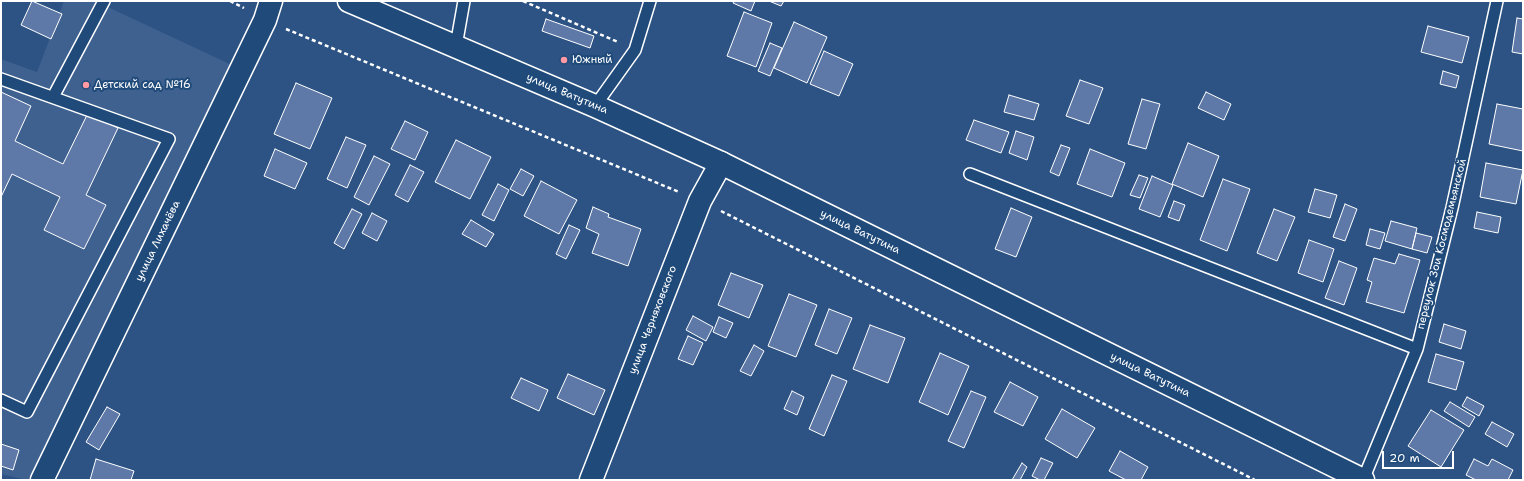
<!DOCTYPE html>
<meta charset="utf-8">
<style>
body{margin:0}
#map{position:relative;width:1524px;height:481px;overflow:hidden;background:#2c5383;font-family:"Shantell Sans",sans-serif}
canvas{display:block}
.frame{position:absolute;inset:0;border:2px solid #fff;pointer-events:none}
.scale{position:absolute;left:1382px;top:451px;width:72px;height:18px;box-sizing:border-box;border:2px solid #fff;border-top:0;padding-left:5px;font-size:12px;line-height:14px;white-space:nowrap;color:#fff;-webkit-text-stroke:3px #1f4a7a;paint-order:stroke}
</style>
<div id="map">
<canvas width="1524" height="481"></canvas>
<div class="frame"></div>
<div class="scale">20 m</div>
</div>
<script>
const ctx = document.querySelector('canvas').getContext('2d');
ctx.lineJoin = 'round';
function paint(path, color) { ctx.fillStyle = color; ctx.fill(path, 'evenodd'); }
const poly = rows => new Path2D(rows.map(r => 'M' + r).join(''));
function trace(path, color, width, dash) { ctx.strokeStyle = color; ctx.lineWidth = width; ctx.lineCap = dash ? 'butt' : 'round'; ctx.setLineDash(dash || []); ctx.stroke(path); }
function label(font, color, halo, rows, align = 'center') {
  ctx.font = font + ' "Shantell Sans",sans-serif'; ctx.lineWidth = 4; ctx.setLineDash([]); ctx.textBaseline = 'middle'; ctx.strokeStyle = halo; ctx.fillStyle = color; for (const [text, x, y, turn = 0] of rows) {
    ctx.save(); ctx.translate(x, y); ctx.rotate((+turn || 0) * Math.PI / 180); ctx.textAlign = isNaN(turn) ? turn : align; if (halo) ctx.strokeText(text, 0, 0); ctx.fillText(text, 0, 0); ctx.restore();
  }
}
paint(poly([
 [64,1,95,1,236,67,33,480,27,480,1,474,1,59,37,72]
]), '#3f6190');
const building = poly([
 [32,1,62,14,51,39,21,25,32,1],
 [734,1,755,1,751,11,733,3,734,1],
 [769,1,784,1,781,6,769,1],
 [744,12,772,23,756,67,727,56,744,12],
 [1517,18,1523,19,1523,54,1512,52,1517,18],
 [546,19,594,36,590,48,542,31,546,19],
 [794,22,827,37,807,83,774,68,794,22],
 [1428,26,1469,37,1462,63,1421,52,1428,26],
 [770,43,782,48,770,76,758,71,770,43],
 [824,51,853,64,839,96,810,84,824,51],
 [1443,71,1459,76,1456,88,1440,84,1443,71],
 [1080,80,1103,88,1089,124,1066,116,1080,80],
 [296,83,332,98,310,149,274,134,296,83],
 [1,92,31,106,15,141,63,164,88,113,118,128,86,195,106,205,84,249,44,230,60,197,12,174,1,197,1,92],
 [1206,92,1231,104,1224,120,1198,108,1206,92],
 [1009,95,1039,104,1034,120,1004,112,1009,95],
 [1142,99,1160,104,1146,149,1128,144,1142,99],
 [1497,104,1523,109,1523,151,1489,144,1497,104],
 [974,120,1009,132,1001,153,966,140,974,120],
 [405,121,428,132,415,160,391,149,405,121],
 [1016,131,1034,137,1027,160,1009,153,1016,131],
 [346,137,366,145,347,188,327,179,346,137],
 [456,140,491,157,470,199,435,182,456,140],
 [1188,143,1219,156,1203,197,1172,184,1188,143],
 [1061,145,1070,148,1059,176,1050,172,1061,145],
 [275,149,307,163,295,189,264,176,275,149],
 [1090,149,1125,163,1112,197,1077,184,1090,149],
 [374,156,390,164,369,205,354,197,374,156],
 [1486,163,1523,170,1516,204,1480,197,1486,163],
 [410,165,424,172,408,202,395,195,410,165],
 [521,169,534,176,523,196,510,189,521,169],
 [1139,175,1148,178,1140,198,1130,195,1139,175],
 [1152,176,1173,185,1160,217,1139,209,1152,176],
 [1223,179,1250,189,1227,251,1200,240,1223,179],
 [541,181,577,200,559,234,524,216,541,181],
 [498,184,509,190,494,221,482,215,498,184],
 [1315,189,1337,195,1330,218,1308,212,1315,189],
 [1174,201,1185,205,1179,221,1168,217,1174,201],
 [1345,204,1357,209,1345,241,1333,237,1345,204],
 [593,207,609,214,608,217,641,229,628,266,592,253,599,234,586,228,593,207],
 [1011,208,1032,217,1016,257,995,249,1011,208],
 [352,209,362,214,344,249,334,243,352,209],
 [1274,209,1295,217,1277,261,1257,253,1274,209],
 [1477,212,1501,217,1498,233,1474,228,1477,212],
 [372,213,387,221,377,241,362,233,372,213],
 [471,220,494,234,486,247,462,234,471,220],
 [1391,221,1417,228,1412,249,1385,241,1391,221],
 [569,225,580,230,566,259,556,254,569,225],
 [1370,229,1385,233,1380,249,1366,245,1370,229],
 [1416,233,1432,237,1427,253,1412,249,1416,233],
 [1309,240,1334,249,1323,282,1298,273,1309,240],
 [1399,254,1420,260,1404,313,1366,302,1372,282,1367,280,1374,258,1395,264,1399,254],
 [1339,261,1357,268,1344,305,1325,298,1339,261],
 [731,273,763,285,749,318,718,305,731,273],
 [789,294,817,305,796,357,768,346,789,294],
 [829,309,852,318,837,354,815,345,829,309],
 [693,316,713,327,706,341,686,330,693,316],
 [719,317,733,323,726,338,713,332,719,317],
 [1444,324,1466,331,1461,349,1439,342,1444,324],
 [870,325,905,338,888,383,853,369,870,325],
 [688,336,703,343,693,365,678,359,688,336],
 [754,345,764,351,751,376,740,371,754,345],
 [940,353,969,366,948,415,919,402,940,353],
 [1436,354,1464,362,1456,390,1428,382,1436,354],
 [568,374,605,390,594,415,557,398,568,374],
 [832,375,847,381,824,436,809,429,832,375],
 [521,378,548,390,539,411,511,398,521,378],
 [1010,382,1038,397,1023,426,994,412,1010,382],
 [792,391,804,397,797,415,784,409,792,391],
 [971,391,986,397,964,448,948,441,971,391],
 [1467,397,1484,406,1479,416,1462,406,1467,397],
 [1450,402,1475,417,1469,427,1444,411,1450,402],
 [107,407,120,414,99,450,86,442,107,407],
 [1062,409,1095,428,1077,458,1045,439,1062,409],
 [1431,410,1464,430,1441,467,1408,446,1431,410],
 [1492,422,1514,434,1507,447,1485,434,1492,422],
 [1,444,19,450,13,470,1,466,1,444],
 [1120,451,1148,467,1141,480,1126,480,1109,471,1120,451],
 [1041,458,1053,463,1044,480,1040,480,1032,476,1041,458],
 [96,459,134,471,131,480,90,480,96,459],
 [1474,459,1488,466,1492,459,1513,470,1508,480,1476,480,1466,475,1474,459],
 [1022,463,1027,467,1020,480,1012,480,1022,463]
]);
paint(building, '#5e79a7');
trace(building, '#fff', 1);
const lane = poly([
 [456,46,464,1],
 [1,79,169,139,27,412,1,400],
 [53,97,104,1],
 [595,106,635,50,650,1],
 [970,174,1417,349],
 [1363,480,1417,349,1452,208,1497,1]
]);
const street = poly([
 [42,480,265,20,271,1],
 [591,480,700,201,721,163]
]);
const primary = poly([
 [349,1,595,106,721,163,1363,480]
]);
trace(lane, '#fff', 14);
trace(street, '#fff', 25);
trace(primary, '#fff', 25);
trace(poly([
 [230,1,244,8],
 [523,1,618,42],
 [286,29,679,192],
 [721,211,1255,480]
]), '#fff', 2.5, [4, 3]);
trace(lane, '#1f4a7a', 11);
trace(street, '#1f4a7a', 22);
trace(primary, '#1f4a7a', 22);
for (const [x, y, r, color] of [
 [564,60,4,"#ff9aa2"],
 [86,85,4,"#ff9aa2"]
]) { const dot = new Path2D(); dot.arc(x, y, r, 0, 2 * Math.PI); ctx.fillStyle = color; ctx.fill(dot); trace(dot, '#1f4a7a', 1.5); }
label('11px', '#fff', '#1f4a7a', [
 ["Южный",572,60],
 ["Детский сад №16",94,85]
], 'left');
label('11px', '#fff', '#1f4a7a', [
 ["улица Ватутина",567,94,23],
 ["улица Ватутина",860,232,26],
 ["улица Лихачёва",158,241,-64],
 ["переулок Зои Космодемьянской",1442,244,-76],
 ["улица Черняховского",653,320,-69],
 ["улица Ватутина",1150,375,26]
]);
</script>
